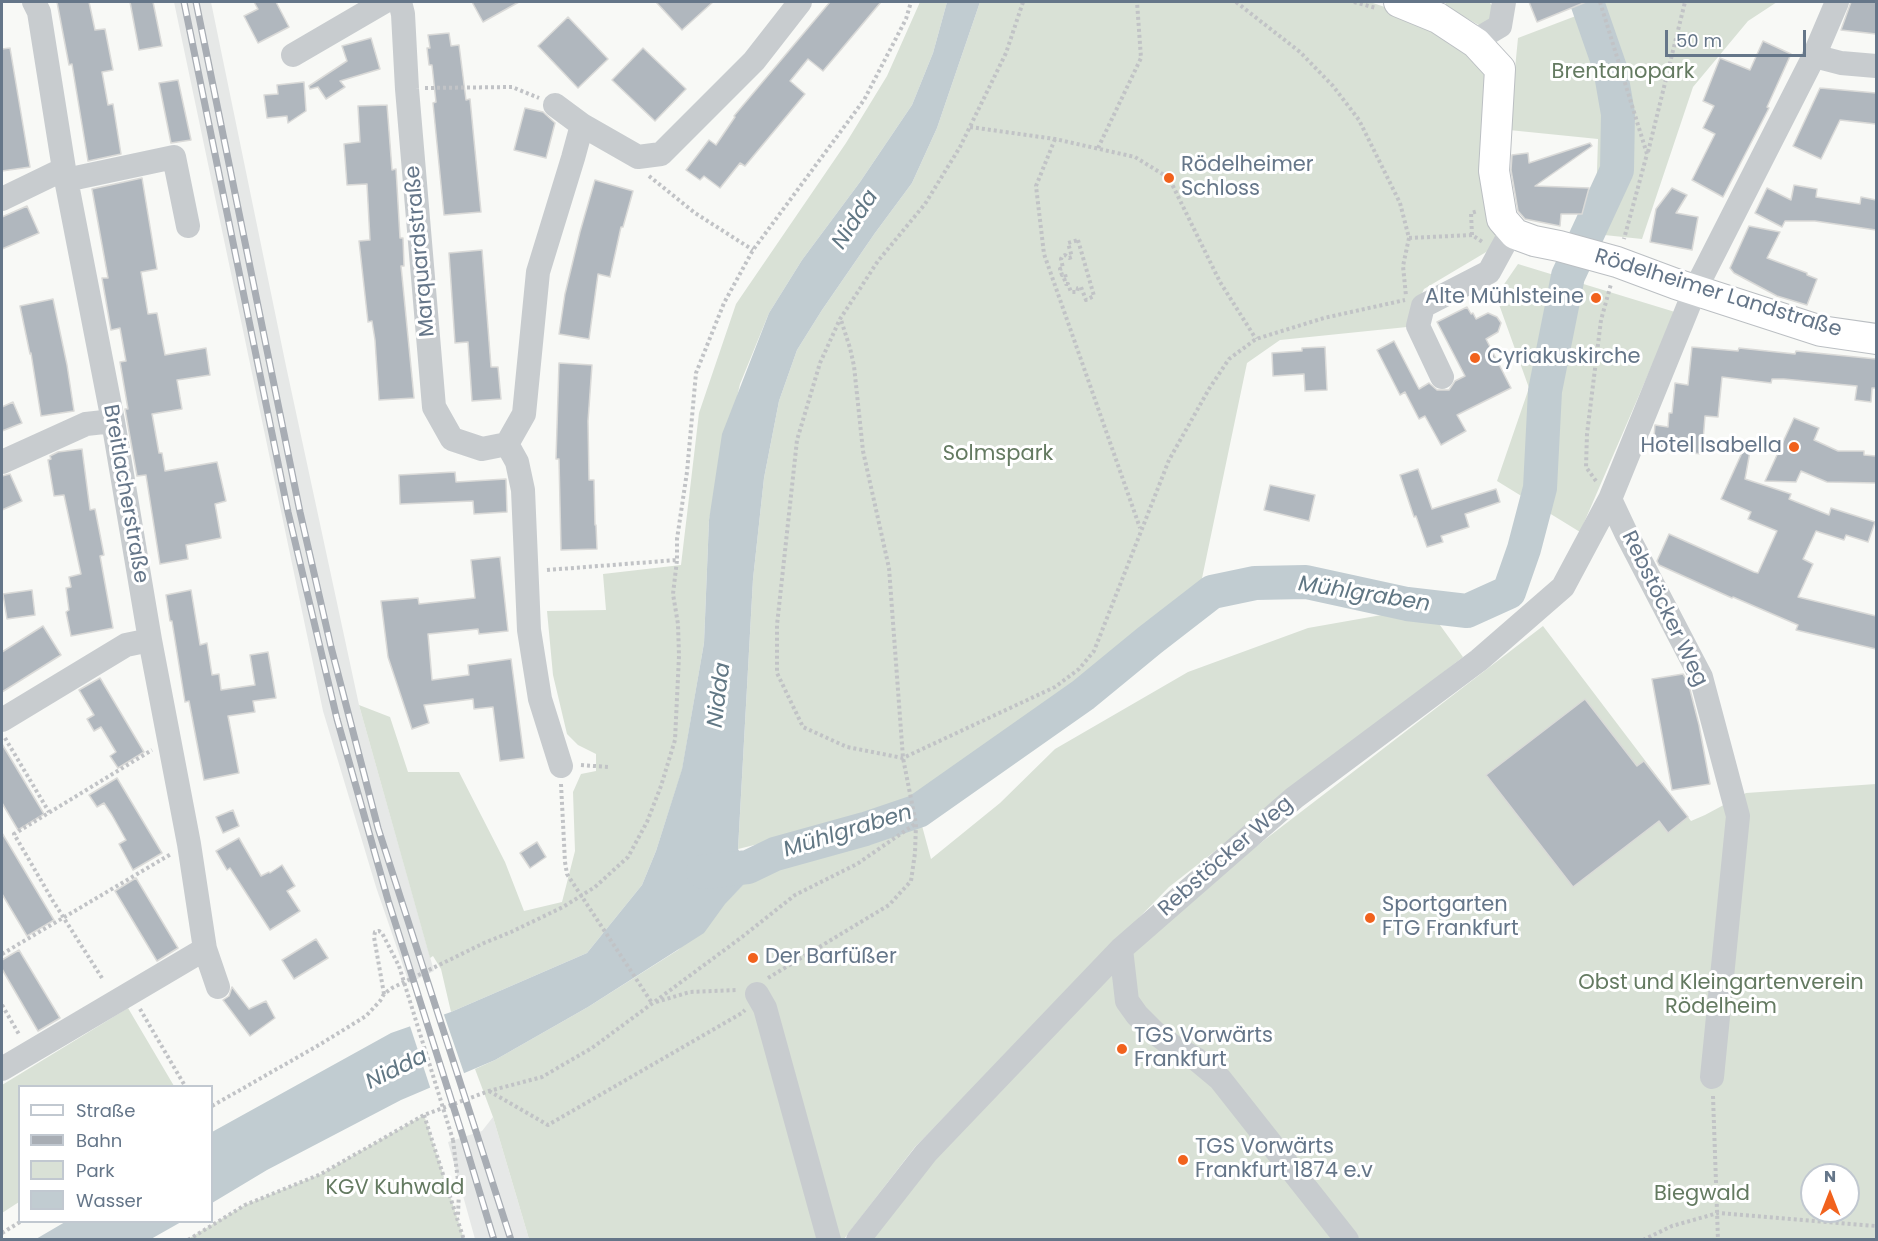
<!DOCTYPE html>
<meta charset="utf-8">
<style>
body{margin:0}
#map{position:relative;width:1878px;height:1241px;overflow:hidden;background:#f8f9f6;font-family:Poppins,sans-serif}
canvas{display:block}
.frame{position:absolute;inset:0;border:3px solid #657689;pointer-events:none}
.legend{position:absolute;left:18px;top:1085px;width:195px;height:138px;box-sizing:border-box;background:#fff;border:2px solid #c1c8d0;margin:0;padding:8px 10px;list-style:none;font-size:18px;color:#657689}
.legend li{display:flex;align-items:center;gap:12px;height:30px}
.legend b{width:30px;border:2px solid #c1c8d0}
.north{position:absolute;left:1800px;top:1163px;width:60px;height:60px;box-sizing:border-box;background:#fff;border:2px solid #c1c8d0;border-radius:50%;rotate:0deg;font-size:16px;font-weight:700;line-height:24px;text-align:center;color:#657689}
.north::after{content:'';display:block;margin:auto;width:21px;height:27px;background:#f1621d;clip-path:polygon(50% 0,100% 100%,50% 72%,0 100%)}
.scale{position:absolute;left:1665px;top:30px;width:141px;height:27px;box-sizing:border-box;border:3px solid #657689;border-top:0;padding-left:8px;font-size:18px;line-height:21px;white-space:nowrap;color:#657689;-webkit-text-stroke:4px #fff;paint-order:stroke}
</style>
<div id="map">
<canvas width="1878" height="1241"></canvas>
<div class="frame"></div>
<ul class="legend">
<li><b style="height:8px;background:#fff"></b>Straße</li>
<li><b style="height:8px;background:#a8adb4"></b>Bahn</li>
<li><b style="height:16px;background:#d9e1d6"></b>Park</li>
<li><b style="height:16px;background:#c1ccd1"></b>Wasser</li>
</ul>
<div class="north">N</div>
<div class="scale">50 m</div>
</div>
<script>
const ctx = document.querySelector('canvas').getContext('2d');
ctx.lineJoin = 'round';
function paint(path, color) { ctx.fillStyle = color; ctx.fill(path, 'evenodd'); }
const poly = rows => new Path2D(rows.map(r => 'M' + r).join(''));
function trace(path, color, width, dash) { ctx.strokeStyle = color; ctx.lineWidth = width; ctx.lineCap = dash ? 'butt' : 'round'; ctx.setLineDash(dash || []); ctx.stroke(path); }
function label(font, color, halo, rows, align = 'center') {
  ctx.font = font + ' Poppins,sans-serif'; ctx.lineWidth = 6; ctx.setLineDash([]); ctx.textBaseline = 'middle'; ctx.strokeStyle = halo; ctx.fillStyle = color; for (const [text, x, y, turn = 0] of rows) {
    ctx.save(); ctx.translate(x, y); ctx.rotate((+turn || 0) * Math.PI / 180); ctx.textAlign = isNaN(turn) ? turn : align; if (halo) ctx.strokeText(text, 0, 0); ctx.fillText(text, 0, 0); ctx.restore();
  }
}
paint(poly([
 [174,2,211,2,286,366,359,705,434,971,409,983,376,887,323,711],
 [493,1117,529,1239,475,1239,448,1142,482,1131]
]), '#e6e8e7');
paint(poly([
 [920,2,947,2,933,53,912,105,860,182,802,260,769,313,740,384,709,520,704,643,682,770,656,851,642,885,587,953,451,1012,441,969,433,956,430,958,359,705,390,717,408,772,459,772,505,862,524,911,562,902,575,851,573,792,581,774,596,771,596,754,578,745,567,734,553,675,547,611,606,610,603,574,681,565,699,413,736,304,846,143,887,76],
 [980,2,1370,2,1435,24,1491,73,1503,242,1424,289,1407,327,1280,340,1247,363,1201,583,1073,682,927,803,738,849,753,579,764,478,779,401,797,350,822,310,875,233,912,183,937,128],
 [1446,2,1489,2,1497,11,1484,28,1445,6],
 [1577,2,1777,2,1748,21,1693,87,1642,239,1595,234,1598,139,1509,130,1518,38,1581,14],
 [1518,264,1675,312,1580,532,1497,481,1529,388,1496,296],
 [1427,607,1463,657,1169,887,915,1147,844,1239,529,1239,493,1117,475,1069,495,1060,588,1007,678,950,747,881,865,829,918,811,931,859,1000,803,1055,749,1188,672,1308,628],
 [1543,626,1691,821,1705,815,1746,793,1876,784,1876,1239,867,1240,942,1146,1131,954,1211,881],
 [1812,1175,1848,1175,1848,1211,1812,1211],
 [128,1008,174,1086,20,1086,19,1202,2,1213,2,1085],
 [424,1115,464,1239,188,1239,245,1205,321,1174]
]), '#d9e1d6');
paint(poly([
 [947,2,980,2,937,128,912,183,875,233,822,310,797,350,779,401,764,478,753,579,738,849,748,867,747,881,725,904,704,933,588,1007,495,1060,401,1100,267,1170,212,1203,212,1132,391,1033,451,1012,587,953,642,885,656,851,682,769,704,643,709,520,722,434,769,313,802,260,860,182,912,105,933,53],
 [65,1222,181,1222,151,1239,36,1239]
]), '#c1ccd1');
paint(poly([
 [443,1012,465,1076,431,1090,409,1023]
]), '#f8f9f6');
trace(poly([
 [703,872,748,867,775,854,865,829,918,811,1083,695,1150,640,1212,592,1255,583,1306,582,1407,604,1467,611,1509,592,1524,549,1540,488,1545,391,1568,276,1617,170,1618,114,1610,68,1587,2]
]), '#c1ccd1', 34);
const building = poly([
 [57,2,89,2,95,30,105,29,113,70,102,72,108,105,113,104,121,154,88,161,72,64,69,65,57,2],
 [130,2,153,2,162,46,139,50,130,2],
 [254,2,276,2,289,27,258,43,244,16,258,9,254,2],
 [472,2,519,2,483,22,472,2],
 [656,2,713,2,682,30,656,2],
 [830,2,881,2,823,71,808,59,790,81,805,94,745,166,740,163,720,188,704,176,700,180,686,170,709,140,716,145,735,117,734,116,830,2],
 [1529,2,1586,2,1537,22,1529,2],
 [1851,2,1876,2,1876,34,1841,30,1851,2],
 [568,17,608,59,578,88,538,46,568,17],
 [449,33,451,46,459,45,466,100,470,99,481,212,444,215,433,103,436,102,432,65,429,65,427,48,430,48,428,35,449,33],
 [371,38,380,69,340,81,345,87,326,99,318,87,310,89,309,86,347,61,342,46,371,38],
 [1763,41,1791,54,1767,107,1769,108,1723,197,1692,180,1715,134,1703,128,1714,106,1703,101,1720,58,1750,70,1763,41],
 [10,48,30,167,2,171,2,49,10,48],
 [643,48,686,89,655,121,612,80,643,48],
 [178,80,191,140,171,143,159,83,178,80],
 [304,82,306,111,288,123,287,116,267,118,264,95,278,94,277,85,304,82],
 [1820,88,1876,93,1876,124,1840,120,1821,159,1793,146,1820,88],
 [387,105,392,170,396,169,400,238,403,238,404,266,401,266,414,398,379,400,375,340,372,321,368,322,359,241,370,240,367,184,347,185,344,144,360,142,358,106,387,105],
 [525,108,543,112,555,123,546,158,514,150,525,108],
 [1590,143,1592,146,1535,186,1589,188,1582,214,1561,214,1560,226,1525,219,1518,211,1511,170,1512,155,1528,153,1529,163,1590,143],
 [142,178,157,269,141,272,148,314,157,313,165,355,206,348,210,375,177,380,182,409,152,414,159,453,162,453,165,471,217,462,226,501,215,504,221,538,186,545,188,559,160,564,146,475,137,476,125,409,128,409,120,362,126,361,120,328,111,330,102,278,108,278,92,189,142,178],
 [595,180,633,191,623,227,621,227,610,277,598,274,589,339,559,334,565,294,580,232,595,180],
 [1794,185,1817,189,1816,197,1860,204,1861,197,1876,200,1876,230,1815,221,1785,221,1782,227,1755,213,1767,188,1791,200,1794,185],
 [1672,188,1687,195,1676,213,1698,217,1692,250,1650,242,1656,209,1672,188],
 [27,206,39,233,2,249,2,217,27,206],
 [1749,226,1780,232,1767,258,1807,273,1807,275,1817,279,1807,305,1777,296,1734,273,1730,268,1749,226],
 [482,250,491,367,498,367,501,399,472,401,468,342,455,343,449,253,482,250],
 [53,299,67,365,74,411,41,416,31,353,30,354,20,306,53,299],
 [1467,307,1471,314,1473,313,1476,319,1488,313,1497,317,1501,323,1498,332,1486,339,1511,388,1457,415,1466,431,1441,445,1425,416,1419,419,1405,392,1400,395,1377,350,1394,341,1419,389,1429,383,1437,390,1449,390,1455,381,1465,376,1437,322,1467,307],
 [1325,347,1327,390,1305,391,1304,374,1273,376,1272,353,1302,351,1302,348,1325,347],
 [1692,347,1738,351,1739,348,1795,354,1796,351,1876,359,1876,388,1872,388,1871,402,1855,400,1857,386,1784,379,1772,379,1771,383,1722,377,1718,417,1705,416,1702,454,1653,449,1655,425,1668,427,1669,413,1672,413,1675,383,1688,385,1692,347],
 [559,363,592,365,588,421,589,480,594,480,595,525,596,525,597,549,561,550,559,459,556,459,559,363],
 [13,402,22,423,2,431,2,407,13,402],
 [1794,418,1819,428,1814,440,1838,451,1864,451,1864,455,1876,456,1876,483,1827,482,1801,471,1796,482,1765,481,1794,418],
 [1746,444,1751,446,1745,479,1791,494,1789,499,1829,515,1831,508,1875,522,1868,542,1846,535,1844,540,1816,531,1803,559,1813,564,1798,597,1876,616,1876,649,1796,630,1798,625,1733,597,1732,598,1659,565,1657,561,1669,534,1754,572,1758,573,1777,531,1748,519,1751,512,1721,499,1746,444],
 [82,449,90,510,95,509,104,555,100,556,113,628,71,636,66,612,69,610,66,588,71,587,69,577,81,574,64,495,54,496,48,460,51,459,50,456,58,452,82,449],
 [1418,469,1432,509,1496,489,1500,502,1465,514,1469,527,1441,536,1443,542,1427,547,1416,516,1414,517,1400,475,1418,469],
 [455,472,456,482,506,479,507,512,474,514,473,501,400,504,399,475,455,472],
 [10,474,22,501,2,510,2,476,10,474],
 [1270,485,1315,495,1309,521,1264,510,1270,485],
 [500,557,508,631,479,634,478,629,428,634,432,680,469,675,468,665,511,659,524,758,500,761,493,707,474,709,473,699,424,705,429,723,412,729,388,657,381,601,418,598,419,604,475,598,471,560,500,557],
 [32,590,35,615,7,619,3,594,32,590],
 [191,590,200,645,207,643,212,675,219,674,221,690,255,685,250,655,268,652,276,698,253,701,255,712,228,716,239,773,204,780,189,701,185,702,172,621,170,621,166,595,191,590],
 [43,626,61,655,2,692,2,652,43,626],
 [1683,674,1688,682,1699,725,1710,784,1672,790,1652,679,1683,674],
 [100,678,144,752,118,768,110,756,116,752,101,727,94,731,87,719,94,715,79,690,100,678],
 [1585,699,1637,766,1644,761,1688,817,1668,833,1659,821,1573,887,1486,775,1585,699],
 [2,744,44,814,18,830,2,803,2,744],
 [117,778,162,853,133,870,119,844,126,840,112,815,104,803,97,807,89,795,117,778],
 [233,810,239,826,223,833,216,817,233,810],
 [2,833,54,920,27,936,2,894,2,833],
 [239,838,261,876,269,872,270,873,282,865,295,886,287,891,300,911,270,930,230,868,227,870,216,851,239,838],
 [537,842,546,857,530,868,520,853,537,842],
 [136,878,178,948,157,961,115,891,136,878],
 [316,939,328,958,294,979,282,960,316,939],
 [19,950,60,1018,38,1031,2,969,2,960,19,950],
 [232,987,249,1009,266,1001,275,1018,250,1036,223,1000,229,996,232,987]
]);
paint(building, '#b0b7be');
trace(building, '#dadad8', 1.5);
const major = poly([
 [1399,2,1438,18,1476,43,1500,69,1494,171,1502,219,1515,234,1534,241,1559,246,1617,262,1676,284,1821,331,1876,339]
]);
trace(major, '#bbbfc3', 32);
trace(poly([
 [1023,2,1006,53,960,147,925,204,878,261,840,319,820,363,797,440,777,625,777,673,803,727,847,747,903,758,1055,687,1079,669,1094,651,1169,460,1209,389,1229,359,1256,339,1324,318,1405,300],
 [1236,2,1300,52,1333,86,1359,120,1400,203,1409,238,1403,266,1406,296],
 [1354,2,1376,8],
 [1600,2,1647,154,1624,239],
 [425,88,512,87,539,98],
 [970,127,1055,139,1135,157,1169,178,1220,282,1256,339],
 [1055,139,1036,186,1044,254,1140,528],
 [1098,148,1141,58,1137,2],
 [1648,152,1685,2],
 [649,176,695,213,753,250],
 [1472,235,1471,213,1478,211],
 [1409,238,1472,235,1484,243],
 [1078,240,1094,296,1086,300,1081,287,1078,288,1077,292,1071,292,1068,284,1066,284,1064,278,1066,278,1065,274,1062,275,1060,269,1063,268,1061,259,1062,257,1065,255,1069,258,1072,257,1068,243,1078,240],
 [1596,481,1586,467,1587,434,1601,320,1611,284],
 [547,570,677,560,677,539,687,472,696,373,724,303,753,250,864,100,906,19,911,2],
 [5,738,49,812],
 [581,765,608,767],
 [561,784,565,862,567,874,652,1003],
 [2,954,171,854],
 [102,978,53,901,14,834,152,750],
 [768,978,889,905,911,881,915,853,916,824,903,758,889,568,863,451,854,366,850,348,841,320],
 [384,994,374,937,375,932,379,931,382,933,399,966],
 [656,1002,690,992,737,990],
 [2,1005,20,1036],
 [140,1009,185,1086],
 [489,1091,548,1125,742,1013,745,1010],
 [1713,1096,1718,1240],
 [212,1106,319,1045,366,1016,380,1001,384,994,392,988,484,943,511,932,563,907,595,887,628,857,647,822,661,786,675,740,679,656,678,624,673,594,677,560],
 [424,1115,464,1240],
 [453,1140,459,1189,458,1216],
 [2,1233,20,1222],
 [188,1240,245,1205,321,1174,424,1115,489,1091,542,1077,592,1048,742,937,795,895,857,864,915,824],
 [1643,1240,1672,1226,1718,1213,1876,1226]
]), '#c1c3c6', 4, [3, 3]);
trace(poly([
 [34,2,39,12,64,169,113,421,150,640,189,844,205,949,218,987],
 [400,2,403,14,407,89,434,407,452,439,482,449,507,444,524,414,538,272,573,158,582,125,638,157,661,154,754,61,800,2],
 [1476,43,1483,36,1500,26,1504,2],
 [293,55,384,2],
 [1814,56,1841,63,1876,66],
 [555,105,582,125],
 [66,180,174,157,188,226],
 [2,199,64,169],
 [1442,377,1418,326,1423,306,1489,272,1507,239,1515,234],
 [507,444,517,462,523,490,529,630,540,699,561,766],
 [2,462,86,424,113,421],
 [1610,499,1626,533,1701,677,1738,816,1712,1077],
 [2,720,126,645,150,640],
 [1121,949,1127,1001,1137,1015,1154,1032,1174,1047,1196,1059,1220,1079,1347,1240],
 [757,994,765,1008,829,1240],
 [2,1069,205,949],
 [858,1240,926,1153,1121,949,1294,798,1479,660,1563,587,1610,499,1695,290,1814,56,1837,2]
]), '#c8cccf', 24);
trace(major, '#fff', 30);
const rail = poly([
 [184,2,288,512,337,719,388,900,463,1137,494,1240],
 [196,2,300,512,331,647,378,828,511,1240]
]);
trace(rail, '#a8adb4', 7);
trace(rail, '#fff', 4.5, [14]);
trace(poly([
 [399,966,453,1140]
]), '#c1c3c6', 4, [3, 3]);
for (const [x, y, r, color] of [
 [1169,178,6,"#f1621d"],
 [1596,298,6,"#f1621d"],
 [1475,358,6,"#f1621d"],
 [1794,447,6,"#f1621d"],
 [1370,918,6,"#f1621d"],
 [753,958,6,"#f1621d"],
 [1122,1049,6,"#f1621d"],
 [1183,1160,6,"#f1621d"]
]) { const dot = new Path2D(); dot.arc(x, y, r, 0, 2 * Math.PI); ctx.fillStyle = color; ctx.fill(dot); trace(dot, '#fff', 2); }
label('21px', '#647a61', '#fff', [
 ["Brentanopark",1623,73],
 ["Solmspark",998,455],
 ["Obst und Kleingartenverein",1721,984],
 ["Rödelheim",1721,1008],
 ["KGV Kuhwald",395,1189],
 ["Biegwald",1702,1195]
]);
label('21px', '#657689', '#fff', [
 ["Rödelheimer",1181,166],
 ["Schloss",1181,190],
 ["Alte Mühlsteine",1584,298,"right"],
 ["Cyriakuskirche",1487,358],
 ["Hotel Isabella",1782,447,"right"],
 ["Sportgarten",1382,906],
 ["FTG Frankfurt",1382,930],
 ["Der Barfüßer",765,958],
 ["TGS Vorwärts",1134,1037],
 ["Frankfurt",1134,1061],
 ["TGS Vorwärts",1195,1148],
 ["Frankfurt 1874 e.v",1195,1172]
], 'left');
label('21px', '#657689', '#fff', [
 ["Marquardstraße",421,251,-95],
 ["Rödelheimer Landstraße",1718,294,17],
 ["Breitlacherstraße",125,494,80],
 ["Rebstöcker Weg",1664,609,64],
 ["Rebstöcker Weg",1226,857,-41]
]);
label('italic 22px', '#617784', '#fff', [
 ["Nidda",856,220,-57],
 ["Mühlgraben",1364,595,9],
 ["Nidda",720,695,-83],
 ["Mühlgraben",848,832,-17],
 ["Nidda",397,1070,-26]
]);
</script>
